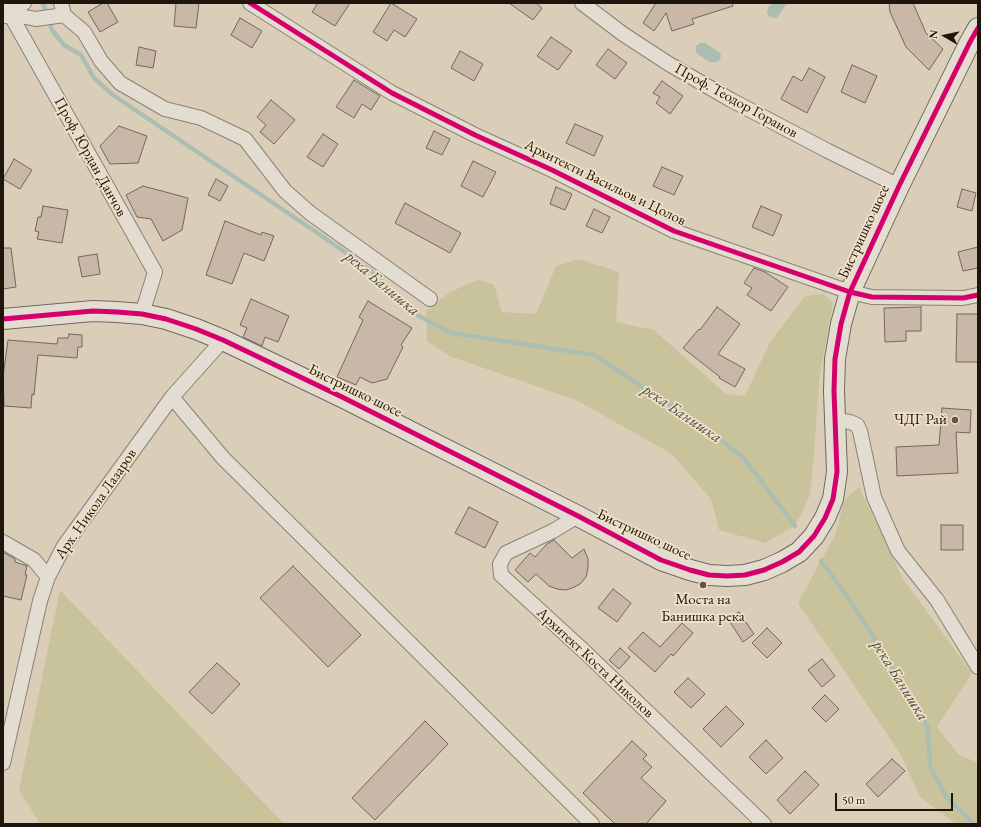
<!DOCTYPE html>
<meta charset="utf-8">
<style>
body{margin:0}
#map{position:relative;width:981px;height:827px;overflow:hidden;background:#dbceb8;font-family:"EB Garamond",serif}
canvas{display:block}
.frame{position:absolute;inset:0;border:4px solid #1e150c;pointer-events:none}
.north{position:absolute;left:925px;top:16px;width:40px;height:40px;-webkit-text-stroke:3px #f1e1c8;paint-order:stroke;rotate:279deg;font-size:11px;font-weight:700;line-height:16px;text-align:center;color:#1e150c}
.north::after{content:'';display:block;margin:auto;width:14px;height:18px;background:#1e150c;clip-path:polygon(50% 0,100% 100%,50% 72%,0 100%)}
.scale{position:absolute;left:835px;top:793px;width:118px;height:18px;box-sizing:border-box;border:2px solid #1e150c;border-top:0;padding-left:5px;font-size:12px;line-height:14px;white-space:nowrap;color:#1e150c;-webkit-text-stroke:3px #f1e1c8;paint-order:stroke}
</style>
<div id="map">
<canvas width="981" height="827"></canvas>
<div class="frame"></div>
<div class="north">N</div>
<div class="scale">50 m</div>
</div>
<script>
const ctx = document.querySelector('canvas').getContext('2d');
ctx.lineJoin = 'round';
function paint(path, color) { ctx.fillStyle = color; ctx.fill(path, 'evenodd'); }
const poly = rows => new Path2D(rows.map(r => 'M' + r).join(''));
function trace(path, color, width, dash) { ctx.strokeStyle = color; ctx.lineWidth = width; ctx.lineCap = dash ? 'butt' : 'round'; ctx.setLineDash(dash || []); ctx.stroke(path); }
function label(font, color, halo, rows, align = 'center') {
  ctx.font = font + ' "EB Garamond",serif'; ctx.lineWidth = 3.5; ctx.setLineDash([]); ctx.textBaseline = 'middle'; ctx.strokeStyle = halo; ctx.fillStyle = color; for (const [text, x, y, turn = 0] of rows) {
    ctx.save(); ctx.translate(x, y); ctx.rotate((+turn || 0) * Math.PI / 180); ctx.textAlign = isNaN(turn) ? turn : align; if (halo) ctx.strokeText(text, 0, 0); ctx.fillText(text, 0, 0); ctx.restore();
  }
}
paint(poly([
 [579,259,619,272,616,322,654,330,726,394,745,396,770,342,805,296,824,294,833,303,819,380,814,456,810,495,795,526,765,543,719,530,711,499,672,454,576,400,449,356,427,341,426,311,450,292,478,280,494,285,502,312,536,314,556,266],
 [859,487,903,579,972,673,937,727,958,754,978,763,978,824,956,824,920,797,900,753,798,603,836,533,844,500],
 [60,590,284,824,40,824,19,790]
]), '#c9c39c');
paint(poly([
 [772,3,787,3,778,17,775,18,770,17,767,13,768,8],
 [700,43,705,43,719,52,721,55,720,60,717,62,710,62,697,54,696,51,696,46]
]), '#acbdb2');
trace(poly([
 [43,3,52,30,64,45,81,55,94,78,113,95,316,232,369,269,417,315,452,333,594,355,699,424,742,456,795,526],
 [821,561,847,596,880,647,928,727,930,767,947,798,974,824]
]), '#acbdb2', 4.5);
const building = poly([
 [103,3,107,3,118,22,100,32,88,12,103,3],
 [176,3,199,3,196,28,174,26,176,3],
 [318,3,350,3,335,26,312,12,318,3],
 [391,3,417,19,405,37,394,30,387,41,373,32,391,3],
 [509,3,536,3,542,8,533,20,509,3],
 [656,3,732,3,733,6,692,19,694,24,672,31,666,13,654,31,643,23,656,3],
 [889,3,913,3,926,33,943,49,929,70,906,47,890,12,889,3],
 [240,18,262,31,252,48,231,35,240,18],
 [551,37,572,51,558,70,537,56,551,37],
 [139,47,156,51,153,68,136,65,139,47],
 [608,49,627,63,615,79,596,65,608,49],
 [460,51,483,64,474,81,451,68,460,51],
 [852,65,877,76,865,103,841,92,852,65],
 [809,68,825,77,807,113,781,99,793,76,802,81,809,68],
 [354,80,380,96,371,110,362,104,354,118,336,107,354,80],
 [662,81,683,96,670,114,656,103,660,97,653,93,662,81],
 [271,100,295,120,274,144,260,132,266,125,257,117,271,100],
 [575,124,603,136,594,156,566,143,575,124],
 [119,126,147,136,138,163,110,164,100,146,119,126],
 [434,131,450,139,442,155,426,148,434,131],
 [323,134,338,144,323,167,307,157,323,134],
 [14,159,32,170,20,189,3,179,14,159],
 [473,161,496,172,483,197,461,186,473,161],
 [662,167,683,176,674,195,653,186,662,167],
 [216,179,228,186,220,201,208,195,216,179],
 [143,186,188,198,182,230,163,241,151,219,137,217,126,195,143,186],
 [556,187,572,194,565,210,550,204,556,187],
 [962,189,976,193,972,211,957,207,962,189],
 [405,203,461,233,450,253,395,223,405,203],
 [43,206,68,210,62,243,37,239,39,232,35,231,38,217,41,217,43,206],
 [761,206,782,215,773,236,752,227,761,206],
 [594,209,610,217,602,233,586,226,594,209],
 [225,221,261,235,262,232,274,236,264,261,244,253,232,284,206,275,225,221],
 [978,247,978,268,963,271,958,252,978,247],
 [3,248,11,248,16,287,3,289,3,248],
 [97,254,100,274,82,277,78,257,97,254],
 [754,268,765,272,788,287,771,311,747,295,752,288,744,283,754,268],
 [251,299,289,316,278,342,265,337,262,346,243,337,247,328,240,325,251,299],
 [368,301,412,328,401,345,403,347,387,379,372,383,360,377,356,385,337,377,363,320,359,317,368,301],
 [717,307,740,324,718,354,745,369,735,387,719,378,720,377,683,348,699,329,700,330,717,307],
 [921,307,921,331,906,331,906,341,885,342,884,308,921,307],
 [957,314,978,314,978,362,956,362,957,314],
 [69,334,82,335,82,347,78,347,77,358,38,355,34,395,32,394,31,408,4,406,3,376,8,340,57,344,58,338,68,338,69,334],
 [942,408,971,410,970,433,956,432,958,473,897,476,896,447,939,445,942,408],
 [469,507,498,522,485,548,455,533,469,507],
 [941,525,963,525,963,550,941,550,941,525],
 [554,540,572,558,584,549,588,559,588,568,586,577,580,584,572,588,566,590,557,589,549,586,536,574,528,582,515,570,530,553,535,557,547,544,554,540],
 [3,552,15,559,15,562,27,566,25,575,27,575,21,600,3,596,3,552],
 [293,566,361,635,328,667,260,598,293,566],
 [613,589,631,603,617,622,598,608,613,589],
 [739,612,754,634,743,642,728,619,739,612],
 [682,623,693,633,673,656,671,654,655,672,628,648,643,632,660,647,682,623],
 [767,628,782,643,767,658,752,643,767,628],
 [620,648,630,657,619,669,609,660,620,648],
 [822,659,835,676,822,687,808,670,822,659],
 [217,663,240,684,212,714,189,692,217,663],
 [688,678,705,694,691,708,674,692,688,678],
 [825,695,839,709,826,722,812,708,825,695],
 [726,706,744,724,721,747,703,729,726,706],
 [425,721,448,744,375,820,352,798,425,721],
 [766,740,783,758,766,774,749,757,766,740],
 [632,741,647,755,643,759,652,767,641,778,666,801,646,824,615,824,583,793,632,741],
 [892,759,905,771,878,797,866,784,892,759],
 [805,771,819,785,790,814,777,800,805,771]
]);
paint(building, '#c9b7a8');
trace(building, '#70685d', 1);
const street = poly([
 [61,3,64,15,84,32,101,61,120,83,165,109,201,118,245,139,285,191,310,213,430,299],
 [250,3,392,93,475,135,552,170,674,231,850,292,872,297,963,298,978,295],
 [582,3,623,34,669,64,731,100,828,151,899,186],
 [3,4,10,14,155,272,142,314],
 [10,14,36,19,64,15],
 [5,16,24,3],
 [172,397,223,458,592,824],
 [836,420,850,422,857,425,860,431,874,497,898,551,937,600,978,667],
 [578,516,553,531,506,553,500,564,501,575,585,652,764,824],
 [3,542,34,560,48,577],
 [3,763,40,601,48,577,64,546,172,397,223,340]
]);
const secondary = poly([
 [3,319,93,311,117,312,142,314,166,319,196,329,223,340,342,397,578,516,661,560,690,570,709,575,727,576,745,575,764,570,782,562,799,552,814,536,825,518,833,499,837,472,834,391,835,359,841,324,850,292,899,186,970,42,978,28]
]);
trace(street, '#8a8274', 16);
trace(secondary, '#70685d', 22);
trace(street, '#e3dcd1', 14);
trace(secondary, '#e3dcd1', 20);
trace(poly([
 [250,3,392,93,475,135,552,170,674,231,850,292,872,297,963,298,978,295],
 [3,319,93,311,117,312,142,314,166,319,196,329,223,340,342,397,578,516,661,560,690,570,709,575,727,576,745,575,764,570,782,562,799,552,814,536,825,518,833,499,837,472,834,391,835,359,841,324,850,292,899,186,970,42,978,28]
]), '#d6006c', 5);
for (const [x, y, r, color] of [
 [955,420,4,"#605648"],
 [703,585,4,"#605648"]
]) { const dot = new Path2D(); dot.arc(x, y, r, 0, 2 * Math.PI); ctx.fillStyle = color; ctx.fill(dot); trace(dot, '#f1e1c8', 1.5); }
label('15px', '#1e150c', '#f1e1c8', [
 ["Проф. Теодор Горанов",736,101,29],
 ["Проф. Юрдан Данчов",90,157,61],
 ["Архитекти Васильов и Цолов",605,183,26],
 ["Бистришко шосе",864,232,-65],
 ["Бистришко шосе",355,391,26],
 ["Арх. Никола Лазаров",96,504,-55],
 ["Бистришко шосе",644,535,25],
 ["Архитект Коста Николов",595,663,43]
]);
label('15px', '#1e150c', '#f1e1c8', [
 ["ЧДГ Рай",947,420],
 ["Моста на",703,600,"center"],
 ["Банишка река",703,617,"center"]
], 'right');
label('italic 16px', '#494d45', '#f1e1c8', [
 ["река Банишка",382,284,40],
 ["река Банишка",682,414,34],
 ["река Банишка",900,681,58]
]);
</script>
